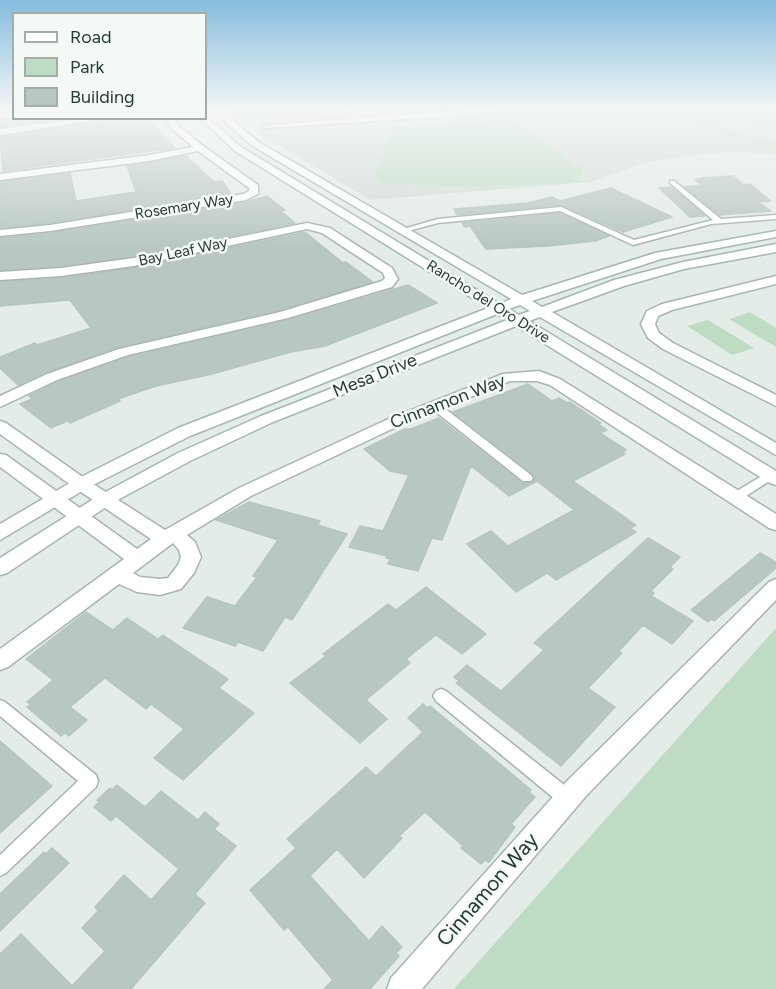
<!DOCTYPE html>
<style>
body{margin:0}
#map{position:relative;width:776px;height:989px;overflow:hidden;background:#e4ece8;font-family:Figtree,sans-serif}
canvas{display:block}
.legend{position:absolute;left:12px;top:12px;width:195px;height:108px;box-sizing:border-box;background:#f4f9f6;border:2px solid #a1aea9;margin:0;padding:8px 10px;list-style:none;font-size:18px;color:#243d35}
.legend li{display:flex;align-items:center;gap:12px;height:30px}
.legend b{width:30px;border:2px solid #a1aea9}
</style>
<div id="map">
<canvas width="776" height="989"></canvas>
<ul class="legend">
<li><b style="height:8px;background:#fff"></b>Road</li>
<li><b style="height:16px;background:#bedcc4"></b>Park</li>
<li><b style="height:16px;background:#b9c7c1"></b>Building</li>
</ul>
</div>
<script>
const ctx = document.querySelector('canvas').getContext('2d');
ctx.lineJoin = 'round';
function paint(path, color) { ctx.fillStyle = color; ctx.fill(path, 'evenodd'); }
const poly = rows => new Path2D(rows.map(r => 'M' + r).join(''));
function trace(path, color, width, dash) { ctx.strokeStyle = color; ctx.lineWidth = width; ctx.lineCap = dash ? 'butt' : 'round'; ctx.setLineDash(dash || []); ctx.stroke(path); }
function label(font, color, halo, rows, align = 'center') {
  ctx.font = font + ' Figtree,sans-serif'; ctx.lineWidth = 5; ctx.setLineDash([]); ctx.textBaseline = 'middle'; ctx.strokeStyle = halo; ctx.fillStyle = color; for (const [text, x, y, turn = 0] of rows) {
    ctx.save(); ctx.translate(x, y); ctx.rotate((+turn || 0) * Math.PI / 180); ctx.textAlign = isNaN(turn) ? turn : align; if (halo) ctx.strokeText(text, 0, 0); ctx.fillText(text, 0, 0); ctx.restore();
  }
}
paint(poly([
 [228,109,776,109,776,155,737,151,688,156,644,163,590,182,371,200,233,118]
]), '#d2dcd7');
paint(poly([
 [704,109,720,109,716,120,724,128,743,136,776,142,776,147,745,142,712,130,695,128],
 [734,109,776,109,776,128,729,122],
 [513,120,582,169,582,176,572,183,468,187,386,183,375,176,394,127],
 [750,312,776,328,776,347,729,319],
 [708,320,754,348,732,355,687,326],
 [776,628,776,989,454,989]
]), '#bedcc4');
const building = poly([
 [0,118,61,118,0,127,0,118],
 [112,118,148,118,175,148,3,171,0,137,112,118],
 [186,156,214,182,222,181,231,194,50,223,0,228,0,182,70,173,76,201,136,192,127,166,186,156],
 [733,176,744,185,750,184,771,201,758,202,771,211,719,215,684,187,701,185,695,180,701,178,733,176],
 [672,187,705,216,690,217,659,188,672,187],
 [611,188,672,217,623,232,561,205,457,215,454,209,528,203,552,197,560,201,611,188],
 [267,196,285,210,281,211,295,223,134,256,61,266,0,270,0,238,50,233,246,202,267,196],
 [560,213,609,236,595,241,548,246,486,249,470,226,465,227,462,223,560,213],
 [305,232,343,263,346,262,373,282,279,310,118,347,46,372,18,385,0,368,0,357,35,343,37,345,91,328,70,300,0,306,0,282,61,278,134,268,305,232],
 [408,285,437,303,325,346,291,352,208,375,156,386,118,399,120,401,70,423,67,421,51,428,20,404,32,399,29,396,58,382,129,357,289,320,408,285],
 [528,384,552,401,559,398,567,403,570,402,601,423,598,424,607,430,600,433,626,450,623,452,625,454,573,481,636,525,630,528,636,532,556,580,547,573,516,592,467,544,491,531,508,546,574,510,537,481,509,496,471,466,442,540,432,538,418,571,388,564,390,559,386,558,387,556,349,547,360,526,383,531,409,475,390,471,364,449,405,429,411,429,439,418,522,483,533,482,535,477,532,473,453,412,528,384],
 [249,502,320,521,318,525,347,534,292,620,285,617,263,651,238,642,235,646,183,628,207,597,235,606,257,577,253,576,278,540,216,520,249,502],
 [648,538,680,557,670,567,673,569,651,591,654,593,651,596,693,621,672,644,643,625,619,651,622,653,588,688,615,707,561,766,456,683,459,681,454,677,467,665,501,691,544,650,534,643,648,538],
 [760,553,776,562,776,568,714,621,711,619,708,622,691,610,760,553],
 [426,587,486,634,462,654,436,635,406,659,410,663,366,700,387,719,360,743,290,683,326,656,323,654,388,604,396,610,426,587],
 [86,612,113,630,127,618,158,639,163,635,228,679,219,688,254,713,183,780,154,758,184,729,151,704,146,709,105,678,70,707,87,720,69,736,65,733,61,736,27,707,31,705,27,702,53,680,26,659,86,612],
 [423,704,428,708,430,706,481,748,531,790,529,792,535,797,511,824,515,827,489,862,485,860,481,864,461,848,463,846,425,812,399,836,402,838,364,878,337,849,310,876,369,941,382,926,402,947,396,953,399,956,370,989,324,989,333,980,288,927,284,930,250,890,296,848,287,839,366,767,376,776,423,732,408,718,423,704],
 [0,741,52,786,0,833,0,741],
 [117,785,145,807,161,791,198,820,205,812,219,824,214,829,236,846,195,894,205,903,131,989,0,989,0,954,21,934,72,986,105,951,82,928,98,911,95,907,124,875,151,900,179,869,116,816,111,821,94,807,99,802,97,800,110,788,112,790,117,785],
 [52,848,69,863,0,931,0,894,44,852,46,854,52,848]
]);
paint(building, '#b9c7c1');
trace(building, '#b6c6bf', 1.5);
const lane = poly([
 [345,109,351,109,363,117,501,109,489,114,265,128,262,126,356,118,345,109],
 [670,181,674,181,721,219,776,215,776,219,711,224,633,245,560,211,438,223,404,232,400,230,438,219,561,207,634,240,713,220,670,183,670,181],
 [435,403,439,404,531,475,533,478,531,481,523,481,431,408,430,406,431,404,435,403],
 [770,471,774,472,776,475,774,478,740,500,732,500,730,497,732,494,770,471],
 [441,689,446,691,573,792,576,798,573,804,567,806,561,804,436,701,433,696,436,691,441,689],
 [0,700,5,702,96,775,98,781,96,787,6,873,0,876,0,855,78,781,0,716,0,700]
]);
const street = poly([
 [0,109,14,109,14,112,0,113,0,109],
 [82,118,110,118,0,135,0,129,82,118],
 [166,118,175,118,178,125,203,146,258,185,258,194,246,200,50,231,0,236,0,230,50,225,243,194,249,191,249,188,198,151,149,161,0,180,0,174,149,155,193,147,171,128,166,118],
 [307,223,330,228,392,268,398,279,392,287,288,318,128,355,57,380,0,407,0,396,47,374,119,349,280,312,382,281,385,278,383,273,322,233,307,229,134,266,61,276,0,280,0,272,61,268,134,258,307,223],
 [776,276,776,284,672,310,658,316,655,324,659,333,673,343,776,395,776,406,663,349,648,338,641,324,647,311,662,304,776,276],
 [539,371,560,379,776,514,776,530,769,528,550,385,537,381,510,381,396,427,251,496,187,535,195,542,201,557,194,573,181,589,160,595,137,592,119,584,8,667,0,670,0,649,124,559,0,467,0,454,6,455,137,549,151,539,75,488,0,434,0,421,6,423,87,480,165,530,239,488,384,421,503,374,539,371],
 [173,543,179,550,181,557,178,565,168,578,160,579,140,577,133,573,173,543],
 [776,579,776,600,586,796,422,989,387,989,391,978,568,780,769,582,776,579]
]);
const secondary = poly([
 [211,109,220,109,257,141,522,295,655,253,776,231,776,237,661,259,532,301,542,307,614,280,683,262,776,244,776,252,684,269,624,286,552,312,776,443,776,455,540,317,529,321,776,471,776,485,770,483,516,326,273,422,190,461,112,503,7,573,0,575,0,558,100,495,178,453,261,416,507,320,497,314,190,436,87,488,0,540,0,524,75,480,178,428,488,308,235,151,202,120,206,118,206,116,241,147,500,304,511,299,251,145,211,109],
 [520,305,530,311,519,315,509,309,520,305]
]);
trace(lane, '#a7b4af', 3);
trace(street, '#a7b4af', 3);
trace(secondary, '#a2b7af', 3);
paint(lane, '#fff');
paint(street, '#fff');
paint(secondary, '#fff');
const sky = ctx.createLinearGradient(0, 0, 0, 247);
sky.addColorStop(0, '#84bcde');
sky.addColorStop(0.44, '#f3f6f5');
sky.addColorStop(1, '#f3f6f500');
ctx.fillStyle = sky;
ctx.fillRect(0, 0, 776, 247);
label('15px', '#243d35', '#f4f9f6', [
 ["Rosemary Way",184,207,-9],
 ["Bay Leaf Way",183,252,-12],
 ["Rancho del Oro Drive",488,302,32]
]);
label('18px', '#243d35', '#f4f9f6', [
 ["Mesa Drive",375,376,-22],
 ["Cinnamon Way",448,402,-21]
]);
label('21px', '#243d35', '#f4f9f6', [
 ["Cinnamon Way",488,890,-49]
]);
</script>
